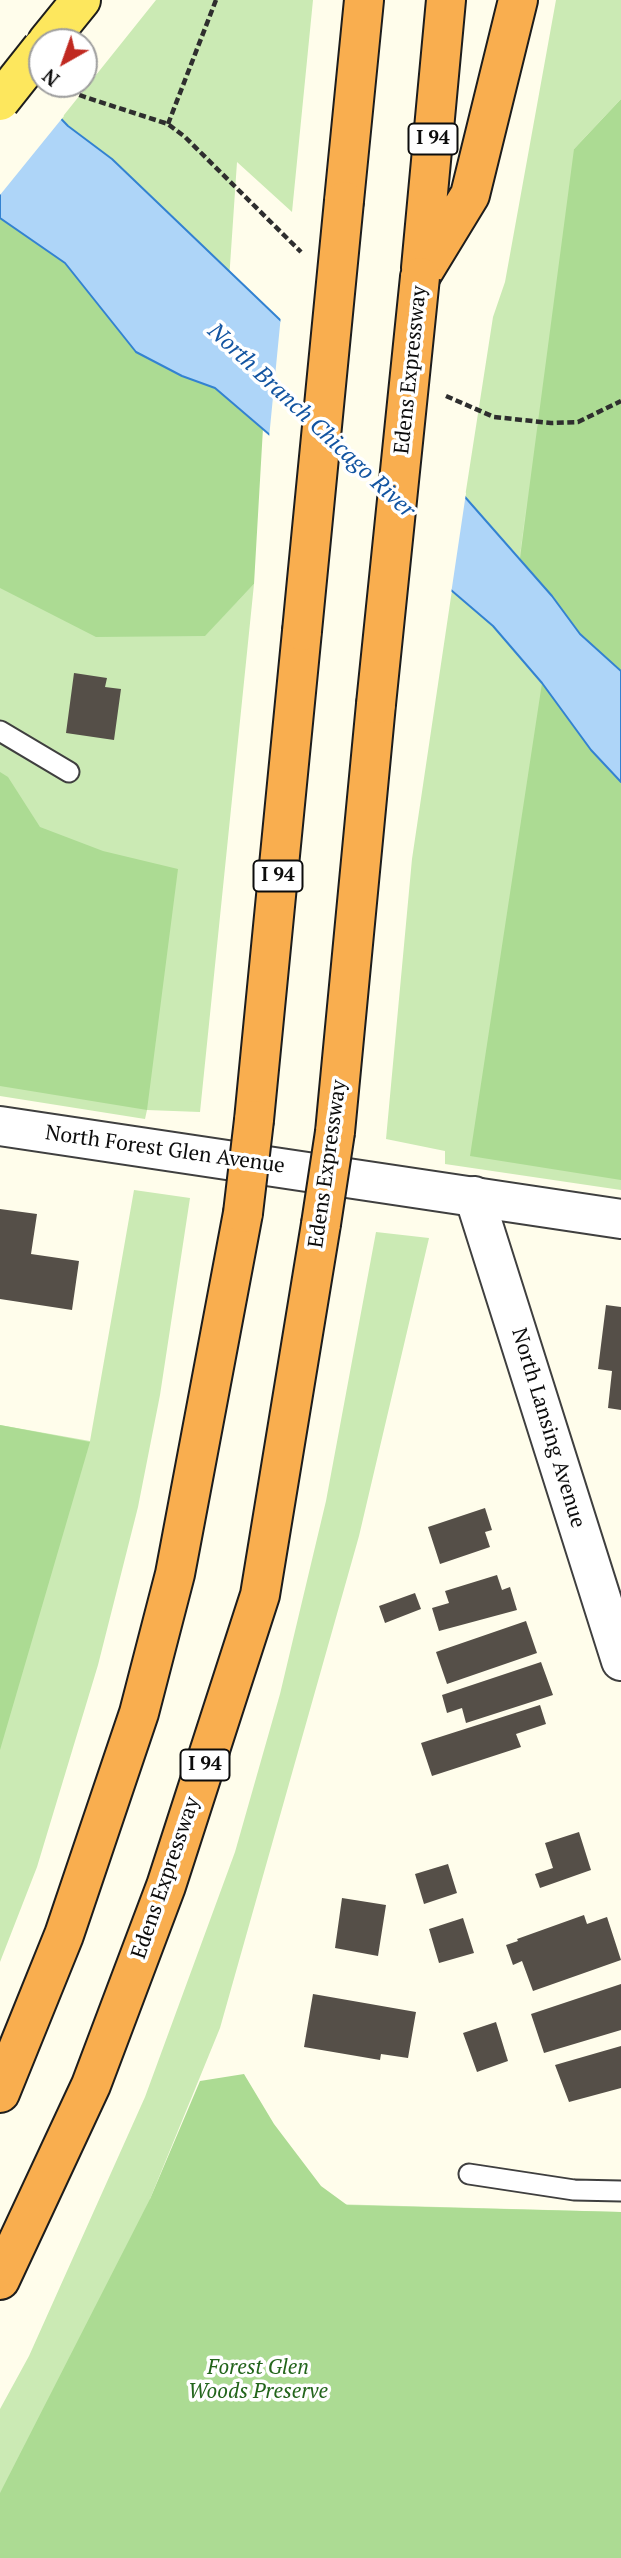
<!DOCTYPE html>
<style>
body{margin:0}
#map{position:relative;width:621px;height:2558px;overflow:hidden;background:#fffdeb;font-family:"PT Serif",serif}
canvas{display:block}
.north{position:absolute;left:28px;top:28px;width:70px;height:70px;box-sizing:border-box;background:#fff;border:2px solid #9e9e9e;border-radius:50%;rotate:220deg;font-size:19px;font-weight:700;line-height:28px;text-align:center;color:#0c0c0c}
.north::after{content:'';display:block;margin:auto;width:24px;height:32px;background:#c02920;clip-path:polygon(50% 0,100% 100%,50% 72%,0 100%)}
</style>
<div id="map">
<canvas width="621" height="2558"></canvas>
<div class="north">N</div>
</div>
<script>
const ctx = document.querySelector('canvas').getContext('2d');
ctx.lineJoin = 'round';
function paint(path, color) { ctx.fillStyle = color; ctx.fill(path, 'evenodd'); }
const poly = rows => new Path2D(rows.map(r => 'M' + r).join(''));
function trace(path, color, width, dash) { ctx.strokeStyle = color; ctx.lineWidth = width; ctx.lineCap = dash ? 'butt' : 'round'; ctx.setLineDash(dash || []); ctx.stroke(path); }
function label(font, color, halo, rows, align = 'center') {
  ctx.font = font + ' "PT Serif",serif'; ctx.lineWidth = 7; ctx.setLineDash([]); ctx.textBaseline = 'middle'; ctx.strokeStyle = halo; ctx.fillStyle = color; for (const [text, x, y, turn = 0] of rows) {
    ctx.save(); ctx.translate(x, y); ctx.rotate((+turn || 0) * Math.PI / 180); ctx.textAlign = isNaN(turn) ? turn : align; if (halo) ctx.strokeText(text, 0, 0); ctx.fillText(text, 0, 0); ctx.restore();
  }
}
paint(poly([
 [156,0,313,0,292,212,237,162,205,635,254,584,200,1112,147,1110,145,1119,0,1096,0,195],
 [556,0,621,0,621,99,574,149,621,228,621,1190,445,1164,445,1151,386,1139,412,859,452,590,493,626,509,644,528,493,520,558,465,497,493,317,505,282],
 [134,1190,190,1198,160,1395,138,1507,98,1665,37,1867,0,1962,0,1425,90,1441],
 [376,1232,429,1238,359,1536,220,2028,150,2199,621,2212,621,2558,0,2558,0,2409,29,2356,145,2097,235,1852,280,1694,326,1501]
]), '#cbeab4');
paint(poly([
 [621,99,621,671,580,634,520,558,574,149],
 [0,218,65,263,136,352,182,376,215,388,263,428,254,584,205,636,96,637,0,588],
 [542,683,591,750,621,782,621,1180,470,1156],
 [0,772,8,777,40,827,103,851,178,869,147,1110,0,1086],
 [0,1425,90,1442,0,1750],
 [244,2074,274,2124,321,2186,347,2205,621,2212,621,2558,0,2558,0,2493,150,2199,200,2081]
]), '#acdb93');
const water = poly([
 [0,55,68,126,112,159,465,497,552,596,580,634,621,671,621,782,591,750,542,683,493,626,215,388,182,376,136,352,65,263,0,218,0,55]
]);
paint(water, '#aed5f8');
trace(water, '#3382d1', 2);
paint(poly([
 [0,51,64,116,0,195],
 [281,315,466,493,451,594,269,438]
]), '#fffdeb');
paint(poly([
 [74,673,107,678,105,687,121,689,114,740,66,733],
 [0,1209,37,1214,31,1254,79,1261,72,1310,0,1299],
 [606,1305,621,1307,621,1410,608,1408,612,1371,598,1369],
 [485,1508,492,1530,485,1532,490,1547,440,1564,428,1527],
 [497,1575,502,1590,510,1587,517,1610,439,1631,432,1608,449,1603,445,1591],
 [415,1593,421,1609,385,1623,379,1606],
 [526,1621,537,1653,447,1684,436,1652],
 [541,1662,553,1695,466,1723,462,1708,447,1713,442,1695],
 [540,1705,546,1724,516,1734,521,1747,432,1776,421,1743],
 [579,1832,591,1870,540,1888,535,1874,553,1868,545,1843],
 [448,1864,457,1893,424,1904,415,1874],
 [342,1898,386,1905,378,1956,335,1948],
 [584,1915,587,1924,607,1917,621,1960,533,1991,522,1961,513,1965,506,1945,518,1941,517,1939],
 [463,1918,474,1953,439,1963,429,1929],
 [621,1984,621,2030,544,2053,531,2014],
 [313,1994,416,2012,408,2058,381,2054,380,2060,304,2047],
 [496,2022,508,2061,477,2072,463,2033],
 [621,2046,621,2088,569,2102,555,2065]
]), '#554f48');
const service = poly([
 [0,731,69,772],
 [469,2174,574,2190,621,2191]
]);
const minor = poly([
 [474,1196,621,1661]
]);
const tertiary = poly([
 [0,1126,621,1219]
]);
const primary = poly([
 [47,42,81,0]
]);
const motorway = poly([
 [344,201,364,0],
 [421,268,446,0],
 [420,277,470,195,518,0],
 [254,1120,302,631],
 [335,1132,376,704],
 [0,2093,64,1935,139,1713,175,1574,243,1213],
 [0,2280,91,2085,166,1886,260,1595,321,1224]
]);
trace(service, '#3f3f3f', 23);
trace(minor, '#3f3f3f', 42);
trace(tertiary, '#3f3f3f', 42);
trace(primary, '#1d1d1d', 42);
trace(motorway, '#1d1d1d', 42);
trace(poly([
 [61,85,67,90,85,97,168,124,185,137,301,252],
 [168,124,216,0],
 [446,396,494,417,551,423,578,422,621,401]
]), '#2e2e2e', 4.5, [7, 3.5]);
trace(service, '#fff', 19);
trace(minor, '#fff', 38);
trace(tertiary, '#fff', 38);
trace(primary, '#fde75d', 38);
trace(motorway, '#f9ae4f', 38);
const primaryBridge = poly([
 [0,101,42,48]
]);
const motorwayBridge = poly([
 [302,631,344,201],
 [376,704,420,277],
 [243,1213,254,1120],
 [321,1224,335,1132]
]);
trace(primaryBridge, '#1d1d1d', 42, []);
trace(motorwayBridge, '#1d1d1d', 42, []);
trace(primaryBridge, '#fde75d', 38);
trace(motorwayBridge, '#f9ae4f', 38);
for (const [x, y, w] of [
 [433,139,49],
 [278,876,49],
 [205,1765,49]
]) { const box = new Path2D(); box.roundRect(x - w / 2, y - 15.5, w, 31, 5); ctx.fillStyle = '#fff'; ctx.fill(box); trace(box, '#0c0c0c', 2); }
label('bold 19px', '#0c0c0c', null, [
 ["I 94",433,139],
 ["I 94",278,876],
 ["I 94",205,1765]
]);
label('21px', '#0c0c0c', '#fff', [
 ["Edens Expressway",411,370,-84],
 ["North Forest Glen Avenue",165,1150,8],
 ["Edens Expressway",328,1164,-82],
 ["North Lansing Avenue",548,1428,73],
 ["Edens Expressway",166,1878,-71]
]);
label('italic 21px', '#23651b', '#fff', [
 ["Forest Glen",258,2368],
 ["Woods Preserve",258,2392]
]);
label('italic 23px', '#1254a1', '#fff', [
 ["North Branch Chicago River",311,421,43]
]);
</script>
